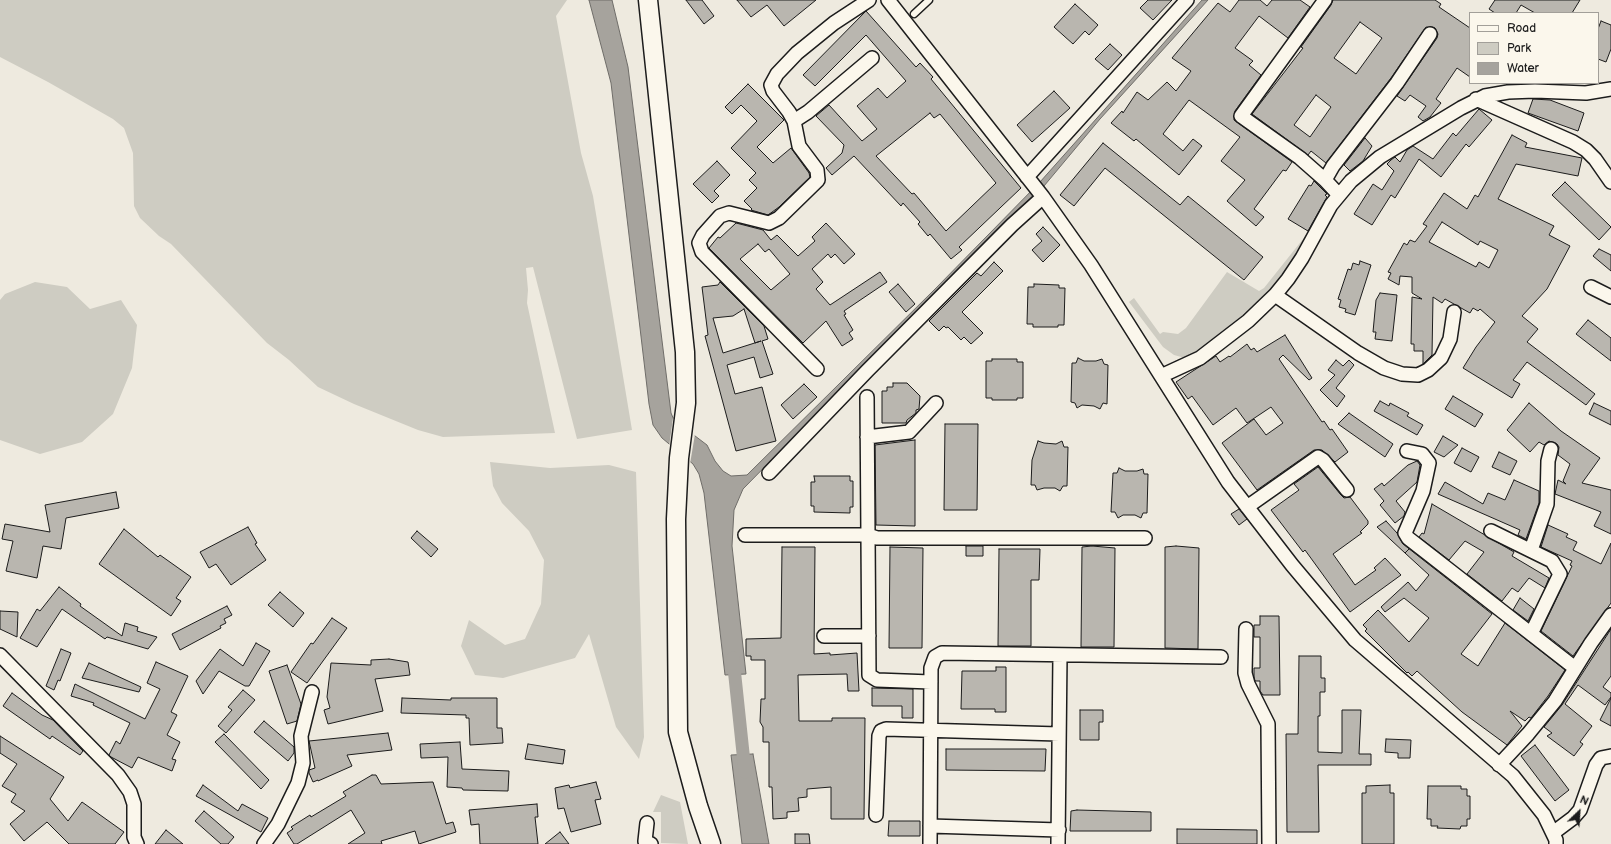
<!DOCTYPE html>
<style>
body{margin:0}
#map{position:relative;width:1611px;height:844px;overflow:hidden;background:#eeeadf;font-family:"Balsamiq Sans",sans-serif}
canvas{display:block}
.legend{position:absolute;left:1469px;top:12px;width:130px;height:72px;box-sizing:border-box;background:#fbf7ec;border:1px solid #a29f99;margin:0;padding:5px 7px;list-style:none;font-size:12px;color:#1c1c1c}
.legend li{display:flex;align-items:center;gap:8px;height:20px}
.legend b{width:20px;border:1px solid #a29f99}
.north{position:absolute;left:1559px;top:792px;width:40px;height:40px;-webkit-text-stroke:3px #fbf7ec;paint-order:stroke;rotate:25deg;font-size:11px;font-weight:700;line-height:16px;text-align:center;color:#1c1c1c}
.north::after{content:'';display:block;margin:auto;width:14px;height:18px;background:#1c1c1c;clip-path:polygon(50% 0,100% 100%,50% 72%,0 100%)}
</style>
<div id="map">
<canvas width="1611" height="844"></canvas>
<ul class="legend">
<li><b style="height:5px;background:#fbf7ec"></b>Road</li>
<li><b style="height:11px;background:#ceccc2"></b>Park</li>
<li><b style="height:11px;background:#a6a39d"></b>Water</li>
</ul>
<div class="north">N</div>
</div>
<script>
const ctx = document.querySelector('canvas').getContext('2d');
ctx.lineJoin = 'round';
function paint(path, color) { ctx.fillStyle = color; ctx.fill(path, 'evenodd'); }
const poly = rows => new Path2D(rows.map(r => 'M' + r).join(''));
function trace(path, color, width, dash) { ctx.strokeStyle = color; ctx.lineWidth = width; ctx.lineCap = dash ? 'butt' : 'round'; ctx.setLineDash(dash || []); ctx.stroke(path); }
paint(poly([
 [0,0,567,0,556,16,581,153,593,196,632,430,577,439,533,267,526,268,528,290,527,303,555,433,443,437,418,430,354,404,318,387,289,360,267,343,171,244,159,236,140,218,134,206,133,153,124,128,113,119,48,82,0,57],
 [1307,234,1309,237,1298,258,1263,300,1195,355,1185,358,1174,355,1163,347,1129,302,1134,298,1160,334,1163,332,1178,334,1186,328,1227,272,1259,291,1264,288],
 [35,282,67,287,90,309,121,300,137,325,132,368,113,414,82,442,40,454,0,440,0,300,5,294],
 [490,462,550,468,609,465,636,472,644,737,639,759,616,727,589,634,575,658,503,678,475,675,461,646,469,620,505,645,525,639,541,604,544,560,529,531,502,503,493,486],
 [661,795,680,802,688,844,661,843,661,812,653,812]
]), '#ceccc2');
const water = poly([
 [589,0,612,0,628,67,671,413,674,420,707,445,715,461,723,471,731,476,747,475,935,289,1040,182,1202,0,1208,0,1100,119,1044,186,1015,212,743,489,734,510,732,546,746,674,725,675,704,493,699,474,693,464,662,438,653,425,649,404,611,83,589,0],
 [753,754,769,844,742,844,731,755,753,754]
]);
paint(water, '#a6a39d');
trace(water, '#6f6d69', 1);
paint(poly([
 [673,418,695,434,690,464,669,447]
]), '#eeeadf');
trace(poly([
 [733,658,745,772]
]), '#a6a39d', 13);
const building = poly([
 [686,0,702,0,714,16,704,24,686,0],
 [737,0,816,0,784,26,767,5,751,17,737,0],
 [1148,0,1172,0,1153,20,1140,8,1148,0],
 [1239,0,1260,0,1267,6,1272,0,1300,0,1310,7,1288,38,1259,16,1235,48,1253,61,1249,65,1261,75,1235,111,1234,120,1292,162,1286,171,1283,170,1254,209,1264,217,1256,226,1227,201,1245,180,1221,161,1240,137,1189,100,1163,134,1183,151,1193,139,1202,146,1179,175,1136,139,1134,141,1111,123,1122,111,1123,113,1137,92,1148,100,1167,82,1176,91,1191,71,1172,58,1218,3,1230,12,1239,0],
 [1333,0,1435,0,1441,4,1439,7,1470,28,1470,77,1457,68,1436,99,1441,103,1430,117,1423,121,1418,117,1426,106,1410,95,1405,101,1397,96,1437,38,1438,34,1435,28,1426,27,1391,78,1326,163,1311,151,1308,155,1252,114,1303,48,1301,47,1331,5,1333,0],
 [1360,22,1382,38,1356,74,1334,58,1360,22],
 [1316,95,1331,107,1310,137,1294,125,1316,95],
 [1495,0,1580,0,1572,13,1535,13,1521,5,1516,13,1495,13,1489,9,1495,0],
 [1075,4,1098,25,1089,35,1085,31,1073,44,1054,27,1075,4],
 [866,11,916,67,920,63,933,77,931,79,1021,188,959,247,962,250,951,259,930,234,928,236,918,224,920,222,903,203,901,206,854,156,832,175,826,168,842,153,844,145,816,116,829,105,862,141,877,129,857,106,878,88,887,98,906,81,866,35,815,86,803,75,866,11],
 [930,113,934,118,940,114,996,183,946,231,914,193,912,194,876,156,930,113],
 [1601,21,1611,25,1611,49,1606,62,1598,59,1598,29,1601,21],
 [1110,44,1122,55,1108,70,1095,59,1110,44],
 [748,84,784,120,757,147,773,163,791,148,809,173,810,177,779,207,768,215,751,210,752,209,744,201,757,188,749,180,756,173,731,148,757,121,741,105,732,114,725,107,748,84],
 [1054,91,1070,108,1032,142,1017,125,1054,91],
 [1533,99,1550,100,1584,113,1578,131,1528,113,1533,99],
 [1479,109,1492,120,1469,147,1466,144,1441,177,1419,159,1395,198,1391,195,1372,225,1354,214,1373,184,1382,190,1394,171,1387,164,1391,160,1395,157,1400,162,1407,150,1413,146,1433,159,1453,133,1456,136,1479,109],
 [1512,135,1527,143,1525,147,1582,158,1578,176,1516,164,1498,199,1554,226,1549,235,1570,246,1547,289,1522,316,1538,329,1527,342,1595,394,1586,405,1527,362,1513,380,1520,384,1512,398,1463,368,1476,347,1495,322,1480,309,1478,311,1473,308,1470,313,1445,299,1442,303,1433,297,1432,355,1423,364,1423,351,1414,351,1414,344,1411,344,1412,297,1422,299,1412,293,1412,277,1400,276,1399,285,1388,279,1391,273,1388,272,1404,243,1407,245,1410,240,1415,242,1427,226,1423,224,1444,193,1467,209,1475,195,1478,197,1512,135],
 [1442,222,1478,245,1480,241,1498,250,1489,268,1479,262,1476,267,1429,242,1442,222],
 [1365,138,1372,146,1363,161,1350,171,1344,165,1365,138],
 [1103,143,1180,205,1188,196,1263,257,1244,280,1105,168,1074,206,1060,195,1103,143],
 [717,161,730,175,714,191,719,196,712,203,693,184,717,161],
 [1314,181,1327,194,1325,195,1327,197,1308,231,1288,219,1309,185,1311,186,1314,181],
 [1565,182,1611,227,1599,240,1552,195,1565,182],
 [736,223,763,230,771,240,777,235,798,256,815,241,812,237,826,223,855,254,844,264,835,254,831,258,828,254,812,269,823,282,816,289,830,305,880,272,887,282,844,311,846,314,844,315,853,330,849,333,853,339,842,346,826,321,803,343,709,248,718,237,720,238,736,223],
 [758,244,765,252,769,249,790,274,771,290,740,259,758,244],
 [1043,227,1060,245,1043,262,1032,250,1042,241,1036,234,1043,227],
 [1599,249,1611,255,1611,271,1593,256,1599,249],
 [1360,261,1371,265,1355,315,1345,312,1346,309,1339,307,1341,300,1338,299,1348,269,1351,270,1353,263,1359,265,1360,261],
 [994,262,1003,271,962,312,983,333,971,344,964,337,961,340,948,327,946,328,944,326,939,331,929,321,977,273,981,276,994,262],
 [720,282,764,326,768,339,762,341,773,374,760,378,754,357,727,365,735,394,762,387,776,441,736,451,705,336,708,335,702,287,718,285,720,282],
 [744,309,755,343,761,341,723,353,713,318,733,316,744,309],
 [898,284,915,304,906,312,889,292,898,284],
 [1034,284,1059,285,1059,288,1065,288,1064,325,1058,325,1058,327,1033,327,1033,324,1027,324,1028,287,1034,287,1034,284],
 [1380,293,1397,295,1392,341,1375,339,1376,332,1373,332,1376,300,1380,293],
 [1588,320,1611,338,1611,361,1576,334,1588,320],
 [1285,335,1312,378,1309,380,1283,355,1279,359,1322,422,1324,421,1330,430,1332,429,1348,452,1335,462,1322,450,1314,450,1257,490,1222,443,1254,419,1266,435,1283,423,1271,407,1247,423,1236,408,1213,425,1192,396,1188,399,1176,382,1216,356,1220,362,1229,356,1230,357,1247,344,1251,350,1254,348,1257,352,1285,335],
 [1078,358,1084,361,1096,361,1102,359,1104,364,1108,365,1107,404,1103,403,1100,409,1094,406,1082,405,1077,408,1075,403,1071,402,1072,363,1076,363,1078,358],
 [992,359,1017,359,1017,362,1023,362,1023,398,1017,398,1017,400,992,400,992,398,986,398,986,361,992,361,992,359],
 [1336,360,1343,366,1349,360,1354,365,1336,388,1345,396,1337,407,1320,390,1335,375,1328,370,1336,360],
 [893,383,907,383,920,396,919,409,916,410,916,413,907,420,906,423,882,423,882,391,887,391,887,387,893,387,893,383],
 [804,384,817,397,793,419,781,405,804,384],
 [1453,396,1483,414,1475,427,1445,409,1453,396],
 [1380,401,1389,406,1390,403,1409,413,1407,416,1423,425,1417,435,1374,411,1380,401],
 [1529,403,1561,431,1600,458,1582,483,1611,490,1611,534,1594,526,1601,512,1555,494,1558,480,1566,484,1563,481,1570,464,1558,455,1559,447,1557,444,1549,441,1544,445,1539,442,1530,452,1507,430,1529,403],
 [1594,403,1611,411,1611,425,1589,414,1594,403],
 [1349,413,1393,444,1385,457,1338,424,1349,413],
 [945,424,978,424,977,510,944,510,945,424],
 [1443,436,1458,445,1444,457,1434,452,1443,436],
 [915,440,915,526,876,525,875,445,915,440],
 [1038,441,1044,443,1056,444,1062,441,1064,447,1068,447,1067,486,1063,486,1060,491,1055,488,1044,488,1037,490,1035,485,1031,485,1032,460,1038,441],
 [1462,448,1479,457,1471,472,1454,463,1462,448],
 [1499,452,1517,461,1510,475,1492,467,1499,452],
 [1417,461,1420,465,1417,482,1396,501,1405,512,1404,516,1395,523,1380,505,1384,501,1374,489,1382,483,1384,486,1408,465,1417,461],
 [1318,467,1341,495,1344,498,1350,497,1368,521,1368,524,1360,532,1362,533,1333,554,1355,585,1376,570,1374,568,1385,558,1401,575,1350,612,1305,550,1303,552,1271,510,1299,490,1294,484,1318,467],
 [1119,468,1125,471,1137,471,1143,469,1144,474,1148,474,1147,513,1143,513,1141,518,1135,515,1123,515,1118,518,1115,512,1111,512,1113,473,1117,473,1119,468],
 [814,476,850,476,850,481,853,481,853,507,850,507,850,513,814,512,814,506,811,506,811,482,815,482,814,476],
 [1514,480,1539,491,1539,503,1526,539,1518,535,1520,530,1438,494,1445,482,1483,504,1488,493,1505,500,1514,480],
 [116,492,119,508,66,518,61,549,43,546,37,578,6,571,13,541,2,539,5,524,50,532,45,505,116,492],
 [1432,504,1514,552,1512,556,1549,578,1545,588,1529,578,1518,592,1512,588,1502,601,1467,574,1484,552,1465,541,1449,560,1419,537,1422,533,1424,534,1432,504],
 [1239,509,1247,519,1239,525,1231,514,1239,509],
 [1386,521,1397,533,1403,544,1492,614,1461,654,1478,666,1505,623,1565,670,1548,696,1531,718,1529,717,1525,721,1510,711,1522,726,1507,745,1462,712,1417,671,1412,676,1408,672,1407,673,1365,631,1367,629,1363,625,1378,610,1409,642,1429,618,1404,598,1385,612,1381,607,1408,582,1416,591,1429,575,1405,553,1409,549,1405,553,1377,527,1386,521],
 [1548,525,1568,534,1566,537,1577,542,1573,550,1601,564,1611,543,1611,603,1573,656,1541,631,1572,566,1570,565,1572,561,1541,547,1548,525],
 [248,527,257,543,255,544,266,560,231,585,216,564,209,568,200,552,248,527],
 [124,529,158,557,160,555,191,577,176,598,181,601,171,616,99,564,124,529],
 [417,531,438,549,431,557,411,538,417,531],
 [966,546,983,546,983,556,966,556,966,546],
 [1092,546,1115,548,1114,647,1081,647,1082,547,1092,546],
 [1176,546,1199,548,1198,649,1165,648,1165,547,1176,546],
 [782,547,815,547,814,654,830,653,830,655,857,653,859,691,848,691,847,674,798,675,799,721,832,721,832,718,865,718,864,819,831,819,831,787,807,789,807,797,798,798,799,811,787,812,787,818,773,819,772,787,769,787,769,742,763,742,763,727,760,722,761,699,765,699,765,660,751,660,751,656,746,656,746,639,781,638,782,547],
 [890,547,923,548,922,648,889,648,890,547],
 [999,549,1040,549,1039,580,1031,580,1031,646,998,646,999,549],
 [59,587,81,604,80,606,122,636,125,623,138,627,137,631,157,637,148,649,107,637,105,639,62,609,37,647,20,638,37,609,40,611,59,587],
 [280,592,304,613,293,627,268,605,280,592],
 [1520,598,1534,609,1528,621,1513,610,1520,598],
 [227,606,232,615,224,619,226,623,220,626,221,628,180,650,172,634,227,606],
 [0,611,18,612,17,637,0,629,0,611],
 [1260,616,1279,616,1280,695,1263,695,1260,691,1260,681,1255,681,1254,677,1254,668,1260,668,1260,637,1254,637,1254,625,1260,625,1260,616],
 [332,618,347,628,307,683,291,672,311,643,313,644,332,618],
 [1611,629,1611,676,1603,687,1611,693,1611,697,1605,705,1578,685,1565,704,1592,726,1580,742,1583,744,1574,756,1547,736,1552,733,1544,727,1562,705,1611,629],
 [256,643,270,651,249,686,245,686,219,671,203,694,196,681,220,649,243,666,256,643],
 [61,649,71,653,60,681,58,680,54,690,46,686,61,649],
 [1299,656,1321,656,1321,678,1325,678,1325,692,1320,692,1320,716,1318,716,1318,752,1342,753,1342,710,1361,710,1359,754,1371,754,1371,765,1318,765,1319,832,1287,832,1286,734,1298,734,1299,656],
 [389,659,408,662,410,675,375,679,383,711,328,724,324,710,330,708,327,697,331,663,371,665,371,660,389,659],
 [156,662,188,676,171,712,177,715,167,735,180,742,172,759,176,760,172,771,138,757,132,768,111,757,109,755,116,741,120,744,130,723,93,705,94,703,71,696,75,684,145,719,160,689,147,683,156,662],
 [89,663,141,687,139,692,82,678,89,663],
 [287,665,301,704,297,721,287,724,269,671,287,665],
 [996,667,1006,667,1006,712,995,712,995,709,961,709,962,671,996,671,996,667],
 [872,688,913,689,913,718,902,718,902,706,872,706,872,688],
 [243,690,255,700,226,733,218,726,232,710,228,707,243,690],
 [12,693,42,715,53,720,83,751,80,755,52,736,50,739,3,706,12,693],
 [402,698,451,700,451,698,497,698,497,728,502,728,503,743,470,745,469,718,466,718,466,715,401,713,402,698],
 [1611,698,1611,726,1600,720,1611,698],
 [1080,710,1103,710,1103,722,1099,722,1099,740,1080,740,1080,710],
 [264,721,294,747,294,753,288,761,254,732,264,721],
 [388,733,392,750,347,755,352,766,318,781,318,780,313,782,309,773,309,770,315,768,309,741,388,733],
 [224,734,269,780,261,789,215,742,224,734],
 [0,736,64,777,50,799,68,821,82,802,124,832,115,844,69,844,47,822,24,841,10,824,25,811,11,802,16,794,2,786,17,764,0,753,0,736],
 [1386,739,1411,740,1410,758,1398,758,1398,753,1385,752,1386,739],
 [460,742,462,769,509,771,508,791,463,790,462,788,447,787,448,757,421,758,420,744,460,742],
 [528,744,565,750,563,764,525,759,528,744],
 [1535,745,1569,790,1555,801,1521,756,1535,745],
 [946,749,1046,749,1045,771,946,770,946,749],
 [372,775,376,775,381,784,433,782,446,824,453,822,456,832,419,844,415,831,381,841,382,844,348,844,365,833,351,810,297,844,294,844,287,833,293,829,291,827,310,815,311,817,346,796,343,792,372,775],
 [596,782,601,799,595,800,601,824,571,832,564,808,558,809,555,788,569,785,570,788,596,782],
 [203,785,238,811,242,804,268,818,261,832,196,796,203,785],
 [1390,785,1390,793,1394,793,1394,844,1362,844,1362,793,1366,793,1366,786,1390,785],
 [1428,786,1461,786,1461,789,1467,789,1467,796,1470,796,1470,819,1467,819,1467,826,1461,826,1460,829,1437,828,1438,826,1431,826,1431,819,1427,819,1428,786],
 [537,804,538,817,535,817,538,844,480,844,479,824,471,825,469,810,537,804],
 [1077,810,1151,812,1151,831,1070,831,1071,811,1077,810],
 [204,811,234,837,228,844,221,844,195,821,204,811],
 [889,821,920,821,920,836,888,836,889,821],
 [1177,829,1257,830,1257,844,1177,844,1177,829],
 [166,830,183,844,155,844,166,830],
 [560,832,569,844,545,844,560,832],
 [795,834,809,834,810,844,795,844,795,834]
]);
paint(building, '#b9b6af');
trace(building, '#1c1c1c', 1);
const lane = poly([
 [914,14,929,0]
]);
const street = poly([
 [888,0,1043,197,1091,265,1228,482,1292,565,1355,640,1513,776,1544,815,1556,840,1556,844],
 [1325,0,1241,116,1300,158,1325,180,1339,195],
 [1476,99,1573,142,1586,150,1595,159,1611,182],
 [794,121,808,112,872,58],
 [1027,177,1187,0],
 [1325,180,1333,166,1397,83,1430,34],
 [1591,287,1611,297],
 [1275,295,1358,353,1384,368,1402,374,1418,375,1428,370,1441,358,1450,339,1454,312],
 [817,369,702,252,699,243,703,235,720,216,729,213,769,223,779,218,818,180,817,170,799,146,794,121,789,112,773,91,771,85,777,74,797,53,834,23,869,0],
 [1161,376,1200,358,1248,321,1275,295,1288,279,1302,258,1331,205,1351,181,1380,157,1461,108,1485,96,1508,92,1535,91,1586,93,1611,89],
 [867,397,869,675,877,680,931,682],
 [867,437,909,432,936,403],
 [1407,451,1422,454,1429,463,1423,491,1405,533,1408,538,1575,668],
 [769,473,867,371,1012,225,1043,197],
 [1247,507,1318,457,1323,460,1347,490],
 [1491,531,1552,561,1560,574,1531,634],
 [745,535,868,535,877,538,1145,538],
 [1531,550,1547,504,1548,461,1551,449],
 [1246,629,1245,673,1248,684,1268,724,1269,844],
 [824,636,869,636],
 [0,655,118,775,130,792,134,804,134,837,137,844],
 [1499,765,1528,734,1555,701,1591,643,1611,615],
 [876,815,879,736,881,731,886,729,1059,734],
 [647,823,645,841,651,844],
 [930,826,1059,830],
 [1553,833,1573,818,1580,810,1596,765,1601,758,1611,756],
 [264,844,278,824,298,783,303,763,301,736,312,692],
 [930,844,931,668,935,657,942,653,1221,657],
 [1058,844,1060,655]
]);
const secondary = poly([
 [648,0,685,352,686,403,679,458,676,519,678,732,698,806,711,844]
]);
trace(lane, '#1c1c1c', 9);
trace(street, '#1c1c1c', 16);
trace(secondary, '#1c1c1c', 21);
trace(lane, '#fbf7ec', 6);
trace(street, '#fbf7ec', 13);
trace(secondary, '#fbf7ec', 18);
</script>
